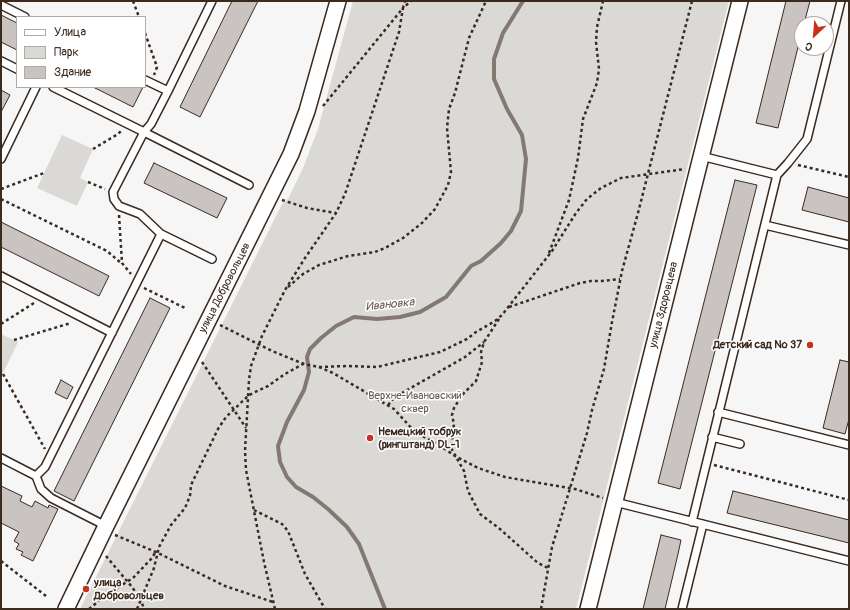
<!DOCTYPE html>
<meta charset="utf-8">
<style>
body{margin:0}
#map{position:relative;width:850px;height:610px;overflow:hidden;background:#f7f6f6;font-family:Pangolin,sans-serif}
canvas{display:block}
.frame{position:absolute;inset:0;border:2px solid #3b2a1e;pointer-events:none}
.legend{position:absolute;left:16px;top:16px;width:130px;height:72px;box-sizing:border-box;background:#fff;border:1px solid #b1aaa5;margin:0;padding:5px 7px;list-style:none;font-size:12px;color:#3b2a1e}
.legend li{display:flex;align-items:center;gap:8px;height:20px}
.legend b{width:20px;border:1px solid #b1aaa5}
.north{position:absolute;left:794px;top:16px;width:40px;height:40px;box-sizing:border-box;background:#fff;border:1px solid #b1aaa5;border-radius:50%;rotate:206deg;font-size:11px;font-weight:700;line-height:16px;text-align:center;color:#3b2a1e}
.north::after{content:'';display:block;margin:auto;width:14px;height:18px;background:#c8321e;clip-path:polygon(50% 0,100% 100%,50% 72%,0 100%)}
</style>
<div id="map">
<canvas width="850" height="610"></canvas>
<div class="frame"></div>
<ul class="legend">
<li><b style="height:5px;background:#fff"></b>Улица</li>
<li><b style="height:11px;background:#dbd9d6"></b>Парк</li>
<li><b style="height:11px;background:#c9c3c1"></b>Здание</li>
</ul>
<div class="north">С</div>
</div>
<script>
const ctx = document.querySelector('canvas').getContext('2d');
ctx.lineJoin = 'round';
function paint(path, color) { ctx.fillStyle = color; ctx.fill(path, 'evenodd'); }
const poly = rows => new Path2D(rows.map(r => 'M' + r).join(''));
function trace(path, color, width, dash) { ctx.strokeStyle = color; ctx.lineWidth = width; ctx.lineCap = dash ? 'butt' : 'round'; ctx.setLineDash(dash || []); ctx.stroke(path); }
function label(font, color, halo, rows, align = 'center') {
  ctx.font = font + ' Pangolin,sans-serif'; ctx.lineWidth = 3; ctx.setLineDash([]); ctx.textBaseline = 'middle'; ctx.strokeStyle = halo; ctx.fillStyle = color; for (const [text, x, y, turn = 0] of rows) {
    ctx.save(); ctx.translate(x, y); ctx.rotate((+turn || 0) * Math.PI / 180); ctx.textAlign = isNaN(turn) ? turn : align; if (halo) ctx.strokeText(text, 0, 0); ctx.fillText(text, 0, 0); ctx.restore();
  }
}
paint(poly([
 [353,1,729,1,576,609,80,609,282,204,288,199,303,168,318,129],
 [62,135,93,149,80,178,88,182,77,206,37,188],
 [1,334,18,342,1,377]
]), '#dbd9d6');
trace(poly([
 [385,609,359,544,347,527,328,509,313,497,296,487,287,477,280,462,278,446,287,422,304,390,309,372,307,357,310,349,321,338,336,326,354,317,377,319,400,317,420,312,446,297,471,266,481,261,501,243,511,231,521,211,526,159,522,135,507,109,494,79,494,59,503,33,523,1]
]), '#847972', 4);
const building = poly([
 [232,1,258,1,200,117,180,107,232,1],
 [786,1,810,1,804,24,802,24,802,31,778,128,756,123,786,1],
 [1,15,17,23,17,50,1,42,1,15],
 [93,87,143,87,133,107,93,87],
 [1,90,10,95,1,112,1,90],
 [154,163,227,198,217,218,144,183,154,163],
 [735,180,757,185,680,489,658,483,735,180],
 [808,187,849,198,849,222,802,210,808,187],
 [1,222,109,276,99,296,1,247,1,222],
 [150,298,170,308,74,501,54,491,150,298],
 [840,360,849,362,849,419,845,434,823,428,840,360],
 [61,380,73,387,67,399,55,393,61,380],
 [1,486,22,496,20,501,32,507,35,501,48,508,49,505,58,509,33,561,21,555,23,552,16,549,19,544,14,541,19,532,1,523,1,486],
 [733,491,849,520,849,543,727,513,733,491],
 [661,535,681,540,678,554,665,609,643,609,661,535]
]);
paint(building, '#c9c3c1');
trace(building, '#3b2a1e', 1);
const lane = poly([
 [1,5,25,17],
 [1,61,17,69],
 [145,80,168,91],
 [53,87,144,132,151,124,168,91,212,1],
 [1,159,36,87],
 [777,175,788,163,807,139,841,1],
 [765,225,849,245],
 [212,259,161,234,140,214,119,206,114,199,113,192,144,132,249,185],
 [1,276,112,333],
 [718,412,849,445],
 [712,437,740,444],
 [1,458,36,476,45,467,161,234],
 [36,476,41,489,51,498,106,526],
 [615,502,849,561],
 [692,522,777,175,701,156],
 [682,609,703,524]
]);
const street = poly([
 [66,609,106,526,291,154,307,111,338,1],
 [588,609,740,1]
]);
trace(lane, '#3b2a1e', 10);
trace(street, '#3b2a1e', 18);
trace(poly([
 [133,1,139,17],
 [145,33,157,67,154,75],
 [323,106,403,8,405,1],
 [93,149,118,134,121,131],
 [798,165,849,177],
 [88,182,105,189],
 [1,189,44,173],
 [1,199,107,251,121,263],
 [282,200,307,208,336,213],
 [119,215,122,263,131,274],
 [549,253,569,200,578,158,583,119,597,83,599,69,596,42,597,27,603,1],
 [288,287,303,274,319,265,348,256,375,252,385,248,403,238,422,223,435,209,448,185,451,172,447,128,449,109,455,93,469,38,486,1],
 [144,288,187,309],
 [509,307,580,283,591,281,602,281,620,279],
 [499,319,484,342,481,352,482,362,476,381,462,395,454,408,452,415,454,424,451,448,464,471,468,491,480,514,500,529,538,563,548,568],
 [1,324,34,303],
 [220,325,272,351,304,364,319,367,333,373,394,409,415,432,439,445,455,456,478,468,505,477,575,489,603,498],
 [14,340,71,323],
 [202,362,246,428],
 [319,367,347,366,377,367,440,352,467,339,476,332,495,321,502,315,552,251,576,213,587,199,601,188,621,178,685,169],
 [3,374,45,449],
 [388,405,395,397,465,357,484,342],
 [714,465,849,500],
 [254,510,282,524,288,531,305,574,325,609],
 [115,535,156,552,225,586,273,602],
 [106,556,132,587,141,600,144,609],
 [1,561,46,596],
 [89,609,106,595,133,578,152,558,156,551],
 [137,609,154,568,159,547,171,525,185,508,190,496,191,485,218,429,226,417,249,395,268,386,285,374,303,364],
 [275,609,264,562,246,470,245,451,249,380,251,366,262,336,285,290,305,258,336,213,345,194,399,32,403,8,411,1],
 [541,609,552,547,587,433,592,410,604,369,612,322,622,271,638,213,692,1]
]), '#3b2a1e', 2.5, [3, 3]);
trace(lane, '#fff', 7);
trace(street, '#fff', 15);
for (const [x, y, r, color] of [
 [810,345,4,"#c8321e"],
 [370,438,4,"#c8321e"],
 [86,589,4,"#c8321e"]
]) { const dot = new Path2D(); dot.arc(x, y, r, 0, 2 * Math.PI); ctx.fillStyle = color; ctx.fill(dot); trace(dot, '#fff', 1.5); }
label('11px', '#3b2a1e', '#fff', [
 ["улица Добровольцев",225,288,-63],
 ["улица Здоровцева",664,305,-76]
]);
label('bold 11px', '#3b2a1e', '#fff', [
 ["Детский сад № 37",802,345,"right"],
 ["Немецкий тобрук",378,432],
 ["(рингштанд) DL-1",378,445],
 ["улица",94,583],
 ["Добровольцев",94,596]
], 'left');
label('11px', '#63564c', '#fff', [
 ["Верхне-Ивановский",415,396],
 ["сквер",415,409]
]);
label('italic 12px', '#65584f', '#fff', [
 ["Ивановка",390,305,-6]
]);
</script>
